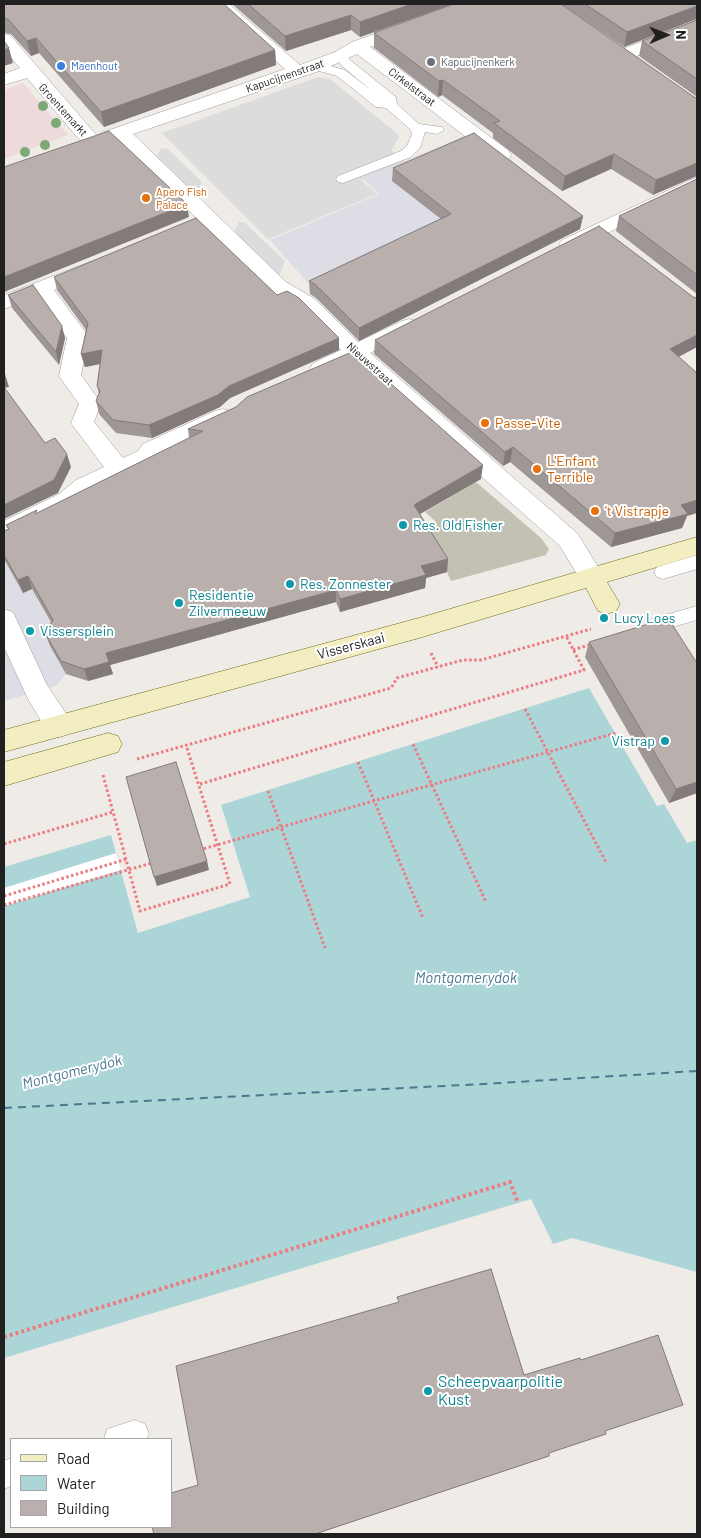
<!DOCTYPE html>
<style>
body{margin:0}
#map{position:relative;width:701px;height:1538px;overflow:hidden;background:#efebe7;font-family:Barlow,sans-serif}
canvas{display:block}
.frame{position:absolute;inset:0;border:5px solid #202020;pointer-events:none}
.legend{position:absolute;left:10px;top:1438px;width:162px;height:90px;box-sizing:border-box;background:#fff;border:1px solid #a6a6a6;margin:0;padding:6px 9px;list-style:none;font-size:15px;color:#202020}
.legend li{display:flex;align-items:center;gap:10px;height:25px}
.legend b{width:25px;border:1px solid #a6a6a6}
.north{position:absolute;left:641px;top:10px;width:50px;height:50px;-webkit-text-stroke:4px #fff;paint-order:stroke;rotate:89deg;font-size:14px;font-weight:700;line-height:20px;text-align:center;color:#202020}
.north::after{content:'';display:block;margin:auto;width:18px;height:22px;background:#202020;clip-path:polygon(50% 0,100% 100%,50% 72%,0 100%)}
</style>
<div id="map">
<canvas width="701" height="1538"></canvas>
<div class="frame"></div>
<ul class="legend">
<li><b style="height:6px;background:#f3eec1"></b>Road</li>
<li><b style="height:14px;background:#acd5d8"></b>Water</li>
<li><b style="height:14px;background:#b9b0ad"></b>Building</li>
</ul>
<div class="north">N</div>
</div>
<script>
const ctx = document.querySelector('canvas').getContext('2d');
ctx.lineJoin = 'round';
function paint(path, color) { ctx.fillStyle = color; ctx.fill(path, 'evenodd'); }
const poly = rows => new Path2D(rows.map(r => 'M' + r).join(''));
function trace(path, color, width, dash) { ctx.strokeStyle = color; ctx.lineWidth = width; ctx.lineCap = dash ? 'butt' : 'round'; ctx.setLineDash(dash || []); ctx.stroke(path); }
function label(font, color, halo, rows, align = 'center') {
  ctx.font = font + ' Barlow,sans-serif'; ctx.lineWidth = 4; ctx.setLineDash([]); ctx.textBaseline = 'middle'; ctx.strokeStyle = halo; ctx.fillStyle = color; for (const [text, x, y, turn = 0] of rows) {
    ctx.save(); ctx.translate(x, y); ctx.rotate((+turn || 0) * Math.PI / 180); ctx.textAlign = isNaN(turn) ? turn : align; if (halo) ctx.strokeText(text, 0, 0); ctx.fillText(text, 0, 0); ctx.restore();
  }
}
paint(poly([
 [23,83,68,135,4,159,4,90]
]), '#eed9db');
paint(poly([
 [476,482,541,538,549,549,546,555,451,581,425,522,436,522,425,512]
]), '#c3c1b4');
paint(poly([
 [318,77,330,79,400,136,391,150,406,162,361,180,377,194,268,239,162,133],
 [161,148,168,149,202,182,196,196,156,157],
 [239,222,245,223,285,261,279,276,234,233]
]), '#dcdcdc');
paint(poly([
 [471,133,491,147,399,181,400,187,414,198,475,232,315,291,270,240,379,194,363,179],
 [4,559,23,593,32,589,48,617,54,617,50,646,66,674,56,686,4,701]
]), '#dcdde5');
paint(poly([
 [589,688,657,806,664,804,687,843,697,840,697,1272,572,1238,553,1244,531,1199,4,1358,4,867,111,835,138,933,250,897,221,805]
]), '#acd5d8');
paint(poly([
 [116,853,121,870,4,906,4,888]
]), '#fff');
trace(poly([
 [4,1108,483,1084,697,1071]
]), '#4b7890', 2, [8, 6]);
const lane = poly([
 [341,52,345,53,350,60,396,97,397,104,419,124,442,127,444,130,437,134,425,132,420,148,411,157,343,183,338,182,336,179,338,176,401,151,407,146,412,134,410,129,386,108,376,107,337,76,312,69,310,66,316,62,345,70,372,91,342,66,335,56,341,52],
 [697,555,697,569,663,579,657,577,654,572,657,567,697,555],
 [697,606,697,620,658,631,651,629,649,624,651,619,697,606],
 [135,1420,145,1424,149,1434,146,1439,104,1439,107,1429,135,1420],
 [11,1458,11,1486,4,1489,4,1461,11,1458]
]);
const street = poly([
 [212,4,229,4,300,65,335,52,352,42,458,4,481,4,479,7,370,47,509,151,511,155,509,159,502,161,495,159,357,54,322,70,133,134,286,282,315,299,358,342,402,321,409,319,416,321,420,326,416,331,370,353,578,534,604,577,601,584,592,587,583,584,560,546,352,362,329,373,321,375,313,373,310,368,313,363,341,350,301,309,272,292,117,140,107,142,102,141,99,146,93,147,87,146,77,137,27,78,4,85,4,74,20,68,4,49,4,34,10,35,98,137,101,133,285,69,212,4],
 [697,21,697,32,629,59,623,60,617,59,614,55,617,51,697,21],
 [697,177,697,190,576,248,569,250,562,248,559,244,562,240,697,177],
 [90,262,97,264,100,268,97,272,54,290,89,337,81,375,101,403,94,422,123,458,138,451,143,444,215,411,223,409,231,411,234,417,231,423,159,456,154,463,92,492,75,506,4,540,4,521,59,494,76,480,104,467,71,423,79,404,59,376,67,338,37,296,4,309,4,295,90,262],
 [4,609,13,612,47,685,69,718,72,726,69,734,59,737,49,734,28,699,4,647,4,609]
]);
const secondary = poly([
 [697,537,697,555,607,582,620,604,616,611,607,614,598,611,586,588,419,638,4,752,4,730,419,618,697,537],
 [108,733,118,736,122,744,118,752,4,786,4,762,108,733]
]);
trace(lane, '#9d9d9d', 1);
trace(street, '#9d9d9d', 1);
trace(secondary, '#6d6910', 1);
trace(poly([
 [573,650,592,644],
 [431,653,438,667],
 [525,709,607,864],
 [413,744,486,902],
 [137,759,391,688,397,678,463,660,481,660,591,629],
 [358,762,423,918],
 [103,775,140,911,230,884,186,745],
 [200,784,584,670,566,636],
 [268,791,325,948],
 [4,844,113,812],
 [4,896,127,859]
]), '#ec7c82', 3, [2.5, 2.5]);
trace(poly([
 [4,1337,510,1182,518,1203]
]), '#ec7c82', 4, [3, 3]);
paint(lane, '#fff');
paint(street, '#fff');
paint(secondary, '#f3eec1');
trace(poly([
 [199,850,616,733],
 [4,905,152,863]
]), '#ec7c82', 3, [2.5, 2.5]);
ctx.fillStyle = '#7caa75';
for (const [x, y] of [
 [43,106],
 [56,123],
 [45,145],
 [25,152]
]) { ctx.beginPath(); ctx.arc(x, y, 5, 0, 2 * Math.PI); ctx.fill(); }
paint(poly([
 [4,4,275,50,276,65,104,127,39,53,31,56,11,34,4,33],
 [232,4,453,4,360,37,351,30,286,51],
 [561,4,697,4,624,47],
 [697,20,697,97,639,56,642,41],
 [374,33,694,97,653,195,611,169,562,191,493,138,493,133,442,95,438,97,374,48],
 [393,168,583,216,580,229,359,341,316,298,310,294,309,281,441,219,392,181],
 [697,179,697,294,616,231,619,216],
 [54,277,277,295,339,338,339,350,230,398,220,407,152,438,116,433,99,414,96,401,99,394,97,386,100,364,85,367,81,354,86,330,57,290],
 [8,295,65,338,59,365,12,308],
 [693,297,697,298,697,347,678,357,687,516,682,528,611,547,510,462,503,466,374,354,375,340],
 [236,407,481,479,420,514,448,559,447,572,426,578,425,588,340,612,336,602,110,665,113,674,88,681,66,674,50,646,45,633,51,622,32,589,23,593,4,559,4,531,8,529,6,525,38,513,189,438,188,429],
 [589,642,697,663,697,793,669,803,585,657]
]), '#9f9795');
paint(poly([
 [412,4,453,4,360,37,360,22],
 [697,6,697,19,624,47,627,32],
 [351,15,351,30,286,51,285,36],
 [36,38,39,53,31,56,27,41],
 [9,48,13,63,4,66,4,50],
 [275,50,276,65,104,127,101,112],
 [443,80,442,95,438,97,439,81],
 [614,154,611,169,562,191,565,176],
 [697,163,697,176,653,195,656,180],
 [187,204,189,217,4,292,4,277],
 [583,216,580,229,359,341,359,328],
 [62,326,65,338,59,365,56,352],
 [697,335,697,347,665,364,670,349],
 [339,338,339,350,230,398,220,407,152,438,149,425,229,386],
 [102,350,105,363,85,367,81,354],
 [4,374,5,374,9,387,4,388],
 [513,447,510,462,503,466,505,452],
 [67,454,71,467,58,493,4,519,4,505],
 [483,465,481,479,413,518,414,505],
 [697,500,697,513,687,516,682,528,611,547,615,533,681,505],
 [448,559,447,572,426,578,425,588,340,612,340,599,421,566],
 [28,576,32,589,23,593,18,580],
 [336,590,336,602,110,665,113,674,88,681,84,669,106,653],
 [697,782,697,793,669,803,676,789],
 [207,861,209,870,157,886,154,877]
]), '#827b79');
const building = poly([
 [4,4,224,4,275,50,101,112,36,38,27,41,8,19,4,18,4,4],
 [248,4,412,4,360,22,351,15,285,36,248,4],
 [454,4,561,4,694,97,697,98,697,163,656,180,614,154,565,176,494,123,500,121,443,80,439,81,374,33,454,4],
 [585,4,697,4,697,6,627,32,585,4],
 [697,20,697,79,642,41,697,20],
 [4,41,9,48,4,50,4,41],
 [109,131,187,204,4,277,4,167,109,131],
 [474,133,583,216,359,328,316,285,309,281,451,214,393,168,474,133],
 [697,179,697,275,619,216,697,179],
 [196,218,277,295,287,291,299,298,339,338,229,386,218,395,149,425,113,420,96,401,100,391,97,386,102,350,81,354,88,323,54,277,196,218],
 [599,226,693,297,697,298,697,335,670,349,697,373,697,500,681,505,688,514,615,533,513,447,505,452,375,340,599,226],
 [33,285,62,326,56,352,8,295,33,285],
 [354,351,483,465,414,505,448,559,421,566,426,575,340,599,336,590,106,653,109,662,84,669,61,661,45,633,53,620,28,576,18,580,4,555,4,531,9,529,6,525,37,510,35,514,203,431,188,429,236,407,247,397,354,351],
 [4,387,45,443,55,438,67,454,54,480,4,505,4,387],
 [668,618,697,663,697,782,676,789,589,642,668,618],
 [176,762,207,861,154,877,126,777,176,762],
 [491,1269,524,1375,580,1358,581,1360,658,1335,683,1405,605,1431,606,1434,549,1453,549,1456,315,1534,154,1534,152,1527,171,1527,171,1493,198,1485,176,1366,399,1302,397,1297,491,1269]
]);
paint(building, '#b9b0ad');
trace(building, '#827b79', 1);
for (const [x, y, r, color] of [
 [431,62,5,"#6b7280"],
 [61,66,5,"#3f7fe0"],
 [146,198,5,"#e8710a"],
 [485,423,5,"#e8710a"],
 [537,469,5,"#e8710a"],
 [595,511,5,"#e8710a"],
 [403,525,5,"#0f9aa8"],
 [290,584,5,"#0f9aa8"],
 [179,603,5,"#0f9aa8"],
 [604,618,5,"#0f9aa8"],
 [30,631,5,"#0f9aa8"],
 [665,741,5,"#0f9aa8"],
 [428,1391,5,"#0f9aa8"]
]) { const dot = new Path2D(); dot.arc(x, y, r, 0, 2 * Math.PI); ctx.fillStyle = color; ctx.fill(dot); trace(dot, '#fff', 2); }
label('11px', '#5b616d', '#fff', [
 ["Kapucijnenkerk",441,62]
], 'left');
label('11px', '#366cbe', '#fff', [
 ["Maenhout",71,66]
], 'left');
label('11px', '#202020', '#fff', [
 ["Kapucijnenstraat",285,76,-19],
 ["Cirkelstraat",412,87,37],
 ["Groentemarkt",63,110,48],
 ["Nieuwstraat",370,364,42]
]);
label('11px', '#c56008', '#fff', [
 ["Apero Fish",156,192],
 ["Palace",156,205]
], 'left');
label('14px', '#c56008', '#fff', [
 ["Passe-Vite",495,423],
 ["L'Enfant",547,461],
 ["Terrible",547,477],
 ["'t Vistrapje",605,511]
], 'left');
label('14px', '#0d838f', '#fff', [
 ["Res. Old Fisher",413,525],
 ["Res. Zonnester",300,584],
 ["Residentie",189,595],
 ["Zilvermeeuw",189,611],
 ["Lucy Loes",614,618],
 ["Vissersplein",40,631],
 ["Vistrap",655,741,"right"]
], 'left');
label('14px', '#202020', '#fff', [
 ["Visserskaai",351,646,-15]
]);
label('italic 15px', '#4b7890', '#fff', [
 ["Montgomerydok",466,978],
 ["Montgomerydok",72,1072,-14]
]);
label('16px', '#0d838f', '#fff', [
 ["Scheepvaarpolitie",438,1382],
 ["Kust",438,1400]
], 'left');
</script>
